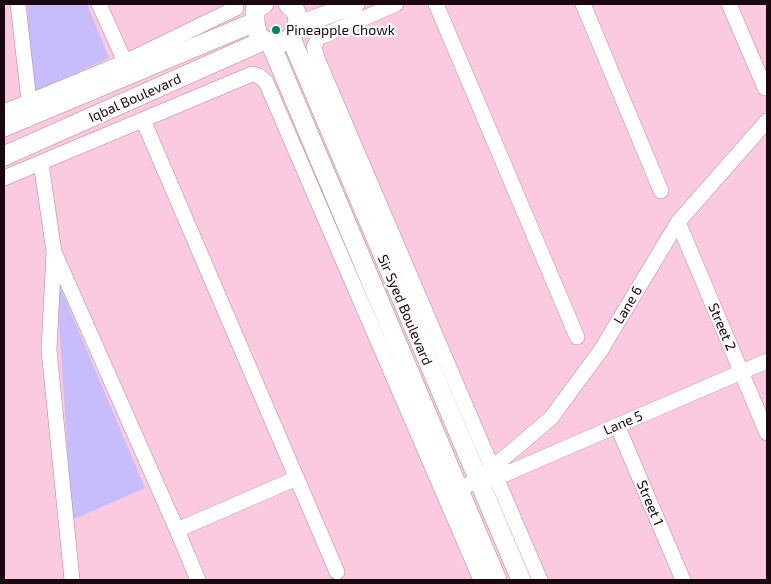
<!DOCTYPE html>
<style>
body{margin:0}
#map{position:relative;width:771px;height:584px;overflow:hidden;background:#fbcadf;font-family:"Exo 2",sans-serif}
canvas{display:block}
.frame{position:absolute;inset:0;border:5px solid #1a0710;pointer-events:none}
</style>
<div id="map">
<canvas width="771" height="584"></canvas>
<div class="frame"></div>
</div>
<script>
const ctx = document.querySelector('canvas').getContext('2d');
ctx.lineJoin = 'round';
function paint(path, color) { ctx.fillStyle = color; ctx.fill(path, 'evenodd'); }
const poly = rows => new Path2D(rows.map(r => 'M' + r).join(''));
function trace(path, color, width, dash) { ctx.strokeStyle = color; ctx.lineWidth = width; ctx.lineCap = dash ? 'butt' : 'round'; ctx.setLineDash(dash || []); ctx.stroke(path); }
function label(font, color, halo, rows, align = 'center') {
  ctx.font = font + ' "Exo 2",sans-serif'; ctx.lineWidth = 4.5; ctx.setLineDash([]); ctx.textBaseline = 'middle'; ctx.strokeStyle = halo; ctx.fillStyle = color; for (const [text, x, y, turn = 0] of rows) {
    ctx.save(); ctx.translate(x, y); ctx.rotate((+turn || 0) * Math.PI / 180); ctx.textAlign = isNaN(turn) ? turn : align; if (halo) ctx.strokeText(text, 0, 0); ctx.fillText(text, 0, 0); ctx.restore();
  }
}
paint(poly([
 [27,4,87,4,109,58,34,93],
 [56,277,145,488,72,520]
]), '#c7bdfd');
const minor = poly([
 [18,4,29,101],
 [99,4,125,62],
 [396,4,318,38,314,47,317,58,540,580],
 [436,4,577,337],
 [583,4,661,191],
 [729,4,765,88],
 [4,112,125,62,236,8,234,4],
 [143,120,337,572],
 [41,163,54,252,49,350,72,580],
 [4,178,252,74,259,76,266,82,481,580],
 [678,222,767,433],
 [55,254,177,530,198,580],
 [617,425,683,580],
 [485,474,551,418,601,350,678,222,767,121],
 [458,489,479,480,496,478,767,361],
 [177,530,297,478]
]);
const tertiary = poly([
 [297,26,355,4],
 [257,32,255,22,255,10,264,4],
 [291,38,521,580],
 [270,42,497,580],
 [281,43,291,38,297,26,298,19,296,12,288,4],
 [4,127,255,22],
 [4,156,265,40]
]);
trace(minor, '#ba819b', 16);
trace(tertiary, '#ba819b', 20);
trace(minor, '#fff', 15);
trace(tertiary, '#fff', 19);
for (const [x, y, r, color] of [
 [276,30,5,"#008568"]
]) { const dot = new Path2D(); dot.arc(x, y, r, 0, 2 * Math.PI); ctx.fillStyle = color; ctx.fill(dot); trace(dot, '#fbfbfb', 2); }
label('14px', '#1a0710', '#fbfbfb', [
 ["Pineapple Chowk",286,30]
], 'left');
label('14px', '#1a0710', '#fbfbfb', [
 ["Iqbal Boulevard",135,98,-24],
 ["Lane 6",628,305,-59],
 ["Sir Syed Boulevard",405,310,67],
 ["Street 2",722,327,67],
 ["Lane 5",623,423,-23],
 ["Street 1",650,503,67]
]);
</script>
